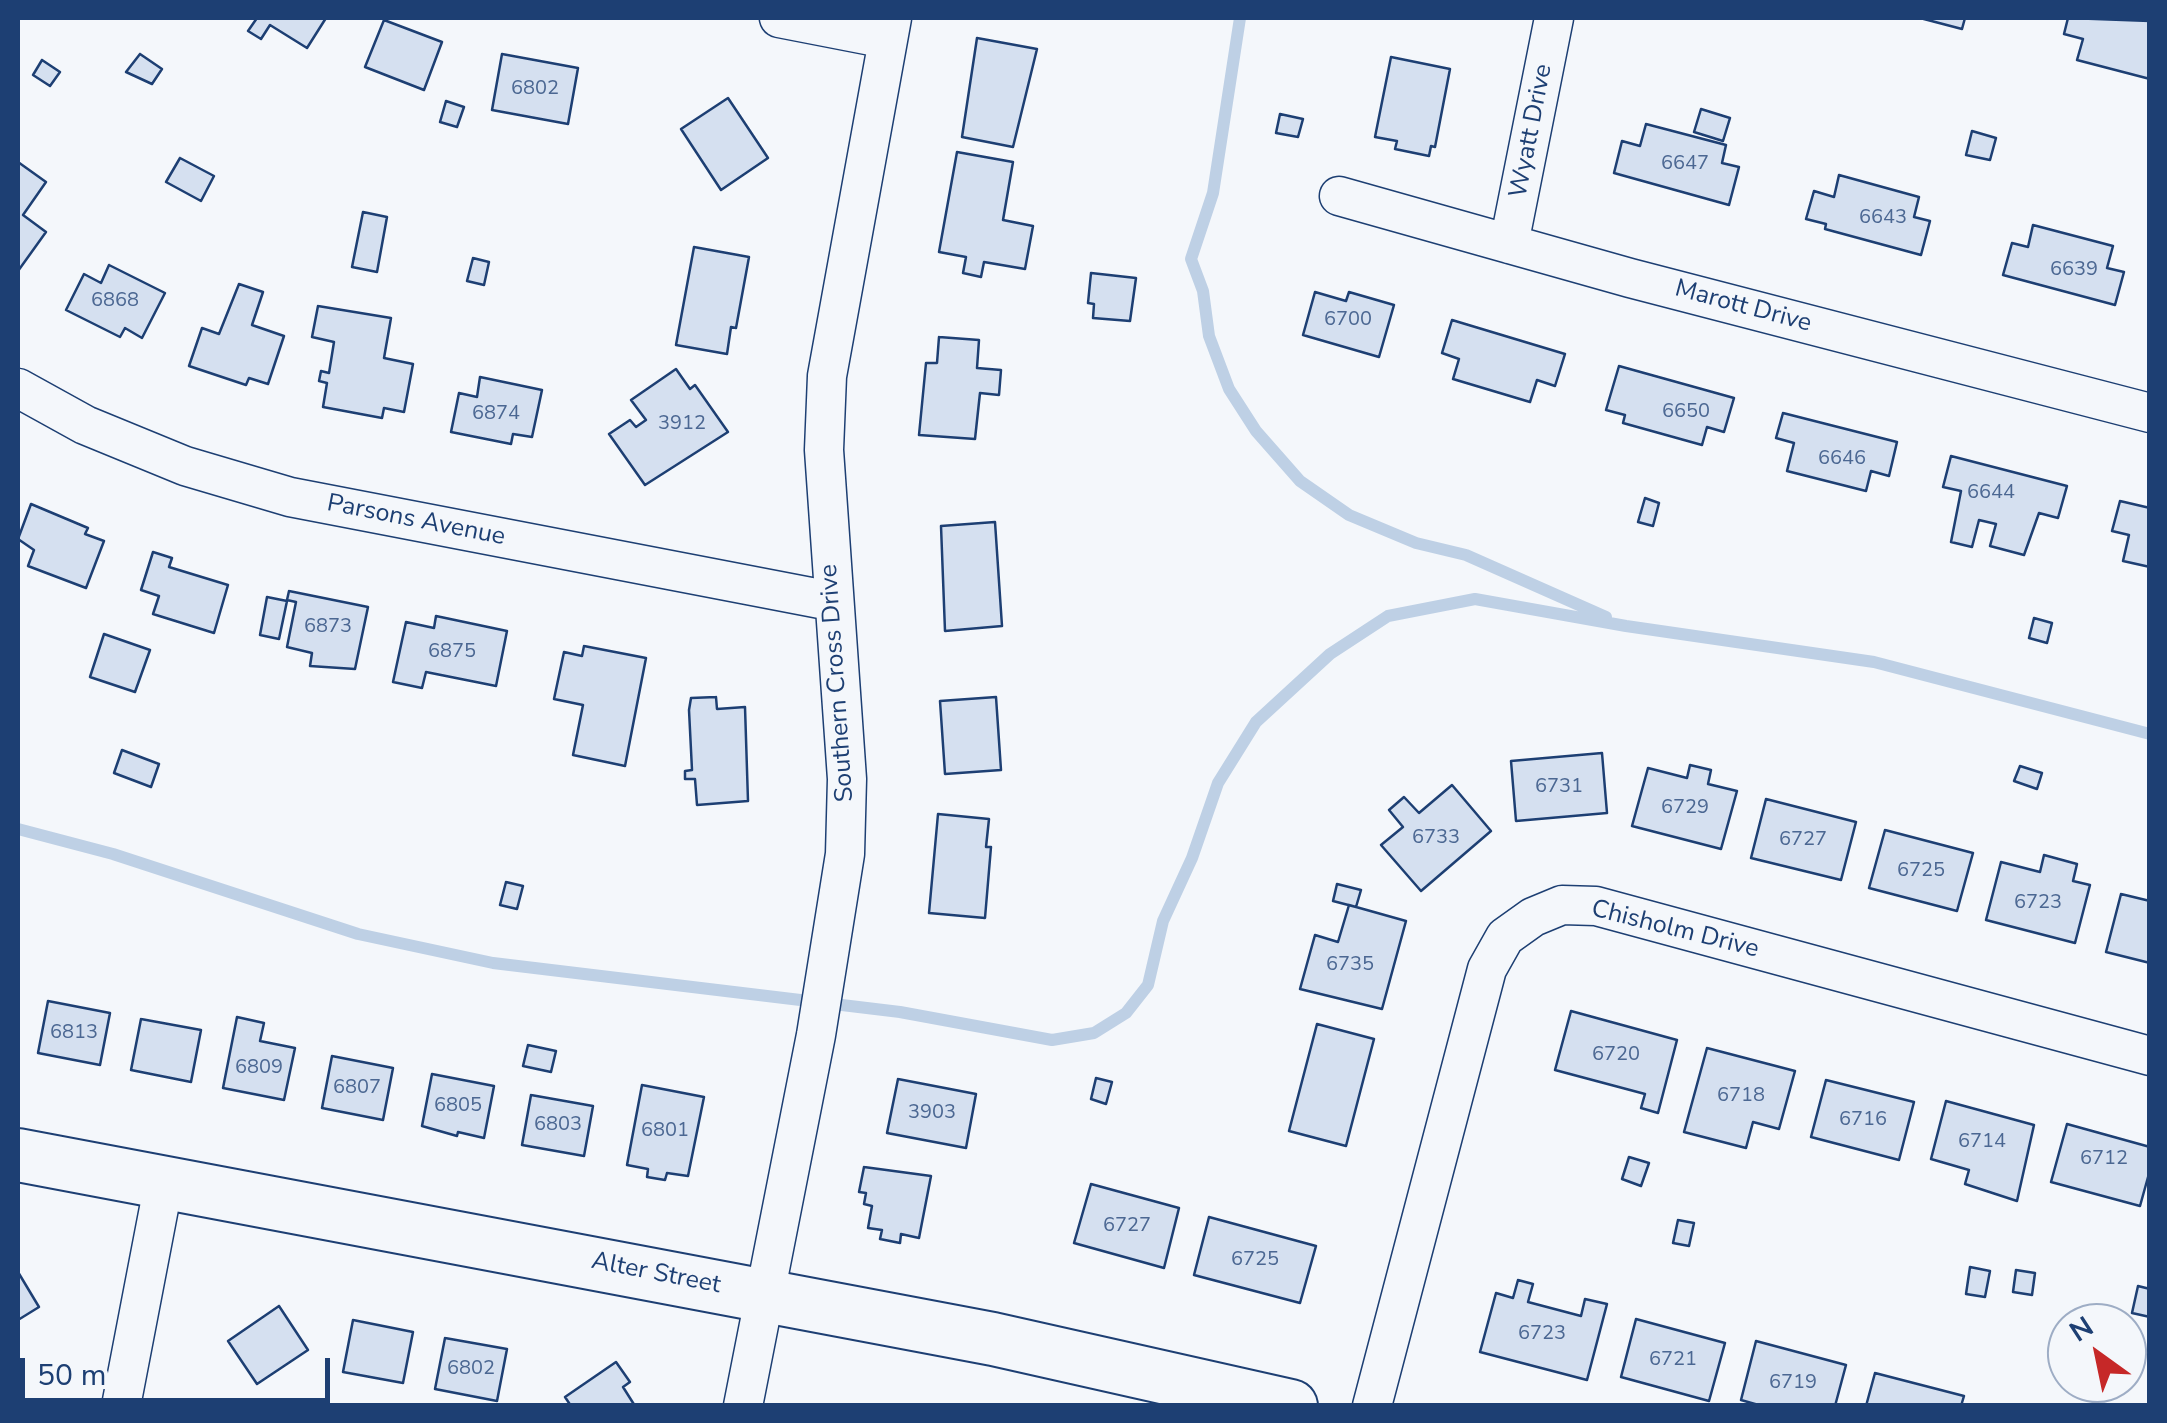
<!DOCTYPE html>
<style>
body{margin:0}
#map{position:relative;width:2167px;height:1423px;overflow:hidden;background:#f4f7fb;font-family:"Nunito Sans",sans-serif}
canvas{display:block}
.frame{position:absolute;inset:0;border:20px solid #1d3f73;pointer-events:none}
.north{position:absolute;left:2047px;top:1303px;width:100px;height:100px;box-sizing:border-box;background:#f4f7fb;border:2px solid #9eadc5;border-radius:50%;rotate:327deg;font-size:28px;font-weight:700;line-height:40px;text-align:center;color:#1d3f73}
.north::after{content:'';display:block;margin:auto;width:35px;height:45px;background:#c62828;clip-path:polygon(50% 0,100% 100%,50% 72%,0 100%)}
.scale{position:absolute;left:20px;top:1358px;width:310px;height:45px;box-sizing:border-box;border:5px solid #1d3f73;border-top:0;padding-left:12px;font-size:30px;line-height:35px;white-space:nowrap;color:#1d3f73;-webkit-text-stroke:8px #f4f7fb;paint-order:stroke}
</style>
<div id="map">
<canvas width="2167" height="1423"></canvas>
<div class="frame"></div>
<div class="north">N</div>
<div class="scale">50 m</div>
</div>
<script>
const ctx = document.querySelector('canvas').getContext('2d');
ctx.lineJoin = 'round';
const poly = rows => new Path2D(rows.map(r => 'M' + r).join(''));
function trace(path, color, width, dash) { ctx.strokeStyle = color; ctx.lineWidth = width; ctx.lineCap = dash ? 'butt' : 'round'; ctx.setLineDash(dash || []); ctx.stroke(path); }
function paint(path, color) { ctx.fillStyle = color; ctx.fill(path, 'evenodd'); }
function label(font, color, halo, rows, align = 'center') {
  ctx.font = font + ' "Nunito Sans",sans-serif'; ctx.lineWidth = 8; ctx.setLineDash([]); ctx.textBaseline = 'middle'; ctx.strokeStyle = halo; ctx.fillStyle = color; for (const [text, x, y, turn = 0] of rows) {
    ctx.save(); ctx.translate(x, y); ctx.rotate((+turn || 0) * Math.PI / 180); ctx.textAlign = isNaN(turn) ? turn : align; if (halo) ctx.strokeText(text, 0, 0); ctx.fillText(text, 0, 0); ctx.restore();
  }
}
trace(poly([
 [1240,18,1213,193,1191,259,1203,291,1209,336,1229,389,1256,431,1300,481,1349,515,1416,543,1466,555,1606,617],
 [18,829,113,854,358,934,493,963,900,1012,1052,1040,1094,1033,1126,1013,1148,985,1163,921,1192,858,1218,783,1256,722,1330,654,1388,616,1475,599,1626,626,1874,662,2150,734]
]), '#bed0e5', 12);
const building = poly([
 [257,18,326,18,307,48,270,25,261,39,248,31,257,18],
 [1920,18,1965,18,1962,29,1920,18],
 [2068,18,2150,21,2150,79,2077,60,2083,39,2064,34,2068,18],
 [384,20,442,42,424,90,365,67,384,20],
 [977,38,1037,49,1013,147,962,137,977,38],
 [140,54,162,69,152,84,126,72,140,54],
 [502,54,578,68,568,124,492,110,502,54],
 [1391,57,1450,69,1435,147,1431,146,1429,156,1395,149,1397,141,1375,137,1391,57],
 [42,60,60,72,50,86,33,75,42,60],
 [728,98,768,158,721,190,681,129,728,98],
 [446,101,464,107,457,127,440,122,446,101],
 [1701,109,1730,118,1723,141,1694,132,1701,109],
 [1280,114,1303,119,1298,137,1276,133,1280,114],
 [1646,124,1726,145,1722,163,1739,167,1729,205,1614,173,1622,141,1640,146,1646,124],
 [1972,131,1996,138,1990,160,1966,155,1972,131],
 [957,152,1013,162,1003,220,1033,226,1025,269,984,262,981,277,963,273,966,257,939,252,957,152],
 [180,158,214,176,201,201,166,182,180,158],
 [18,162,46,182,23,215,46,232,18,271,18,162],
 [1839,175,1919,197,1914,217,1930,221,1921,255,1825,229,1826,224,1806,219,1814,191,1834,197,1839,175],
 [363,212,387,217,377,272,352,267,363,212],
 [2033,225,2113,246,2107,268,2124,272,2115,305,2003,275,2012,243,2028,247,2033,225],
 [694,247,749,257,736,328,731,327,727,354,676,345,694,247],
 [473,258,489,262,484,285,467,281,473,258],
 [109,265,165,293,142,338,125,328,120,337,66,310,84,274,101,283,109,265],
 [1091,273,1136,278,1130,321,1093,318,1094,304,1088,303,1091,273],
 [239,284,263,292,252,325,284,336,268,384,249,378,246,385,189,366,202,328,219,334,239,284],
 [1315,292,1346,301,1349,292,1394,305,1379,357,1303,335,1315,292],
 [318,306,391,318,384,358,413,364,404,412,384,408,382,418,323,407,327,383,319,381,321,371,329,373,334,342,312,337,318,306],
 [1452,320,1565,354,1555,386,1537,380,1530,402,1453,379,1459,359,1442,353,1452,320],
 [939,337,979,340,977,368,1001,370,999,395,980,393,975,439,919,435,926,363,937,363,939,337],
 [1619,366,1734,398,1724,432,1707,427,1702,445,1623,423,1625,415,1606,410,1619,366],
 [676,369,690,389,695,385,728,432,645,485,609,434,630,420,636,427,646,420,631,400,676,369],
 [480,377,542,390,532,437,513,434,511,444,451,432,459,393,477,397,480,377],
 [1783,413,1897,442,1889,476,1871,471,1866,491,1787,471,1794,443,1776,438,1783,413],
 [1951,456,2067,486,2058,518,2039,513,2024,555,1990,546,1996,524,1979,520,1972,547,1951,542,1961,491,1943,487,1951,456],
 [1645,498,1659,503,1653,526,1638,522,1645,498],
 [2120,501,2150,508,2150,567,2123,561,2129,535,2112,531,2120,501],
 [31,504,88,528,85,534,104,541,86,588,28,566,34,550,18,539,31,504],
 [995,522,1002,626,945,631,941,526,995,522],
 [153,552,172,558,169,567,228,585,214,633,153,614,159,596,141,590,153,552],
 [289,591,368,607,355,669,310,666,312,653,287,647,296,602,287,600,289,591],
 [267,597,287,601,279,639,260,635,267,597],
 [436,616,507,631,496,686,426,672,422,688,393,682,406,622,434,628,436,616],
 [2034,618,2052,623,2047,643,2029,638,2034,618],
 [104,634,150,650,135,692,90,677,104,634],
 [584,646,646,658,625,766,573,755,583,705,554,699,564,652,582,656,584,646],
 [716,697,717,709,745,707,748,801,697,805,695,779,685,779,685,771,692,770,689,710,691,698,716,697],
 [996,697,1001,770,945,774,940,701,996,697],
 [122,750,159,764,151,787,114,773,122,750],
 [1602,753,1607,813,1516,821,1511,761,1602,753],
 [1690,765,1711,770,1708,784,1737,791,1721,849,1632,826,1648,768,1687,778,1690,765],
 [2020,766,2042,773,2037,789,2014,781,2020,766],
 [1452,785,1491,831,1421,891,1381,845,1403,827,1389,810,1404,797,1419,813,1452,785],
 [1766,799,1856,822,1841,880,1751,858,1766,799],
 [938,814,989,819,986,847,991,847,985,918,929,913,938,814],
 [1885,830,1973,853,1957,911,1869,888,1885,830],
 [2044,855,2077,864,2073,881,2090,885,2075,943,1986,920,2001,862,2040,872,2044,855],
 [506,882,523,886,517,909,500,905,506,882],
 [1337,884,1361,890,1356,907,1333,901,1337,884],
 [2121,894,2150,901,2150,963,2106,952,2121,894],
 [1349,905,1406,921,1382,1009,1300,989,1315,935,1338,942,1349,905],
 [48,1001,110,1013,100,1065,38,1053,48,1001],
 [1571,1011,1677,1040,1658,1113,1641,1108,1645,1094,1555,1070,1571,1011],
 [237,1017,264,1023,260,1041,295,1048,284,1100,223,1088,237,1017],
 [141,1019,201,1030,191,1082,131,1070,141,1019],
 [1317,1024,1374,1039,1346,1146,1289,1131,1317,1024],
 [528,1045,556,1051,551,1072,523,1066,528,1045],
 [1707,1048,1795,1071,1779,1129,1753,1122,1746,1148,1684,1132,1707,1048],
 [332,1056,393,1068,383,1120,322,1108,332,1056],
 [432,1074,494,1086,484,1138,458,1132,457,1136,422,1126,432,1074],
 [1096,1078,1112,1082,1106,1104,1091,1099,1096,1078],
 [898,1079,976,1094,966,1148,887,1133,898,1079],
 [1826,1080,1914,1102,1899,1160,1811,1137,1826,1080],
 [642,1085,704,1097,688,1176,667,1173,665,1180,647,1177,648,1169,627,1165,642,1085],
 [531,1095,593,1106,584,1156,522,1145,531,1095],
 [1946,1101,2034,1125,2017,1201,1965,1184,1969,1170,1931,1159,1946,1101],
 [2067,1124,2150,1147,2150,1170,2140,1206,2051,1182,2067,1124],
 [1629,1157,1649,1163,1641,1186,1622,1179,1629,1157],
 [864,1167,931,1176,919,1238,901,1234,900,1243,880,1239,882,1230,868,1228,872,1206,864,1204,866,1193,859,1192,864,1167],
 [1091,1184,1179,1208,1164,1268,1074,1243,1091,1184],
 [1209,1217,1316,1246,1300,1303,1194,1275,1209,1217],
 [1678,1220,1694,1223,1689,1246,1673,1243,1678,1220],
 [1970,1267,1990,1271,1985,1297,1966,1294,1970,1267],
 [2016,1270,2035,1273,2032,1295,2013,1292,2016,1270],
 [18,1272,39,1307,18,1320,18,1272],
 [1518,1280,1533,1284,1528,1302,1581,1316,1585,1299,1607,1304,1587,1380,1480,1352,1496,1293,1513,1298,1518,1280],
 [2138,1286,2150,1289,2150,1317,2132,1313,2138,1286],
 [279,1306,308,1350,257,1384,228,1341,279,1306],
 [1636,1319,1725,1343,1709,1401,1621,1377,1636,1319],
 [353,1320,413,1332,403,1383,343,1372,353,1320],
 [445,1338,507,1349,497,1401,435,1389,445,1338],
 [1756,1341,1846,1365,1835,1406,1762,1406,1741,1400,1756,1341],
 [616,1362,630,1382,623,1387,635,1406,571,1406,565,1397,616,1362],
 [1875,1373,1964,1396,1961,1406,1866,1406,1875,1373]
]);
paint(building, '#d5e0f0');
trace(building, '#1d3f73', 2.5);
const street = poly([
 [779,18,887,39],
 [1339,196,1630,278,2150,413],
 [1509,244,1554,18],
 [18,388,85,425,185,466,290,497,831,601],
 [121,1406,164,1182],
 [743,1406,816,1035,845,854,847,779,824,450,827,376,892,18],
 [1372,1406,1487,969,1505,937,1533,917,1562,905,1596,906,2150,1056]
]);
const secondary = poly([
 [18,1155,993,1339,1291,1406]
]);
trace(street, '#1d3f73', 41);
trace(secondary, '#1d3f73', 56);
trace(street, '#f4f7fb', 38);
trace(secondary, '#f4f7fb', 52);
label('20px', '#4b6792', null, [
 ["6802",535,89],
 ["6647",1685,164],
 ["6643",1883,218],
 ["6639",2074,270],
 ["6868",115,301],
 ["6700",1348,320],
 ["6650",1686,412],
 ["6874",496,414],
 ["3912",682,424],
 ["6646",1842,459],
 ["6644",1991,493],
 ["6873",328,627],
 ["6875",452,652],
 ["6731",1559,787],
 ["6729",1685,808],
 ["6733",1436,838],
 ["6727",1803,840],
 ["6725",1921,871],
 ["6723",2038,903],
 ["6735",1350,965],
 ["6813",74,1033],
 ["6720",1616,1055],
 ["6809",259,1068],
 ["6807",357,1088],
 ["6718",1741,1096],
 ["6805",458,1106],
 ["3903",932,1113],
 ["6716",1863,1120],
 ["6803",558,1125],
 ["6801",665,1131],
 ["6714",1982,1142],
 ["6712",2104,1159],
 ["6727",1127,1226],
 ["6725",1255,1260],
 ["6723",1542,1334],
 ["6721",1673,1360],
 ["6802",471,1369],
 ["6719",1793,1383]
]);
label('25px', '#1d3f73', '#f4f7fb', [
 ["Wyatt Drive",1532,131,-79],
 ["Marott Drive",1743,307,15],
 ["Parsons Avenue",416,521,11],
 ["Southern Cross Drive",838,683,-94],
 ["Chisholm Drive",1675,930,14],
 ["Alter Street",656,1274,11]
]);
</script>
